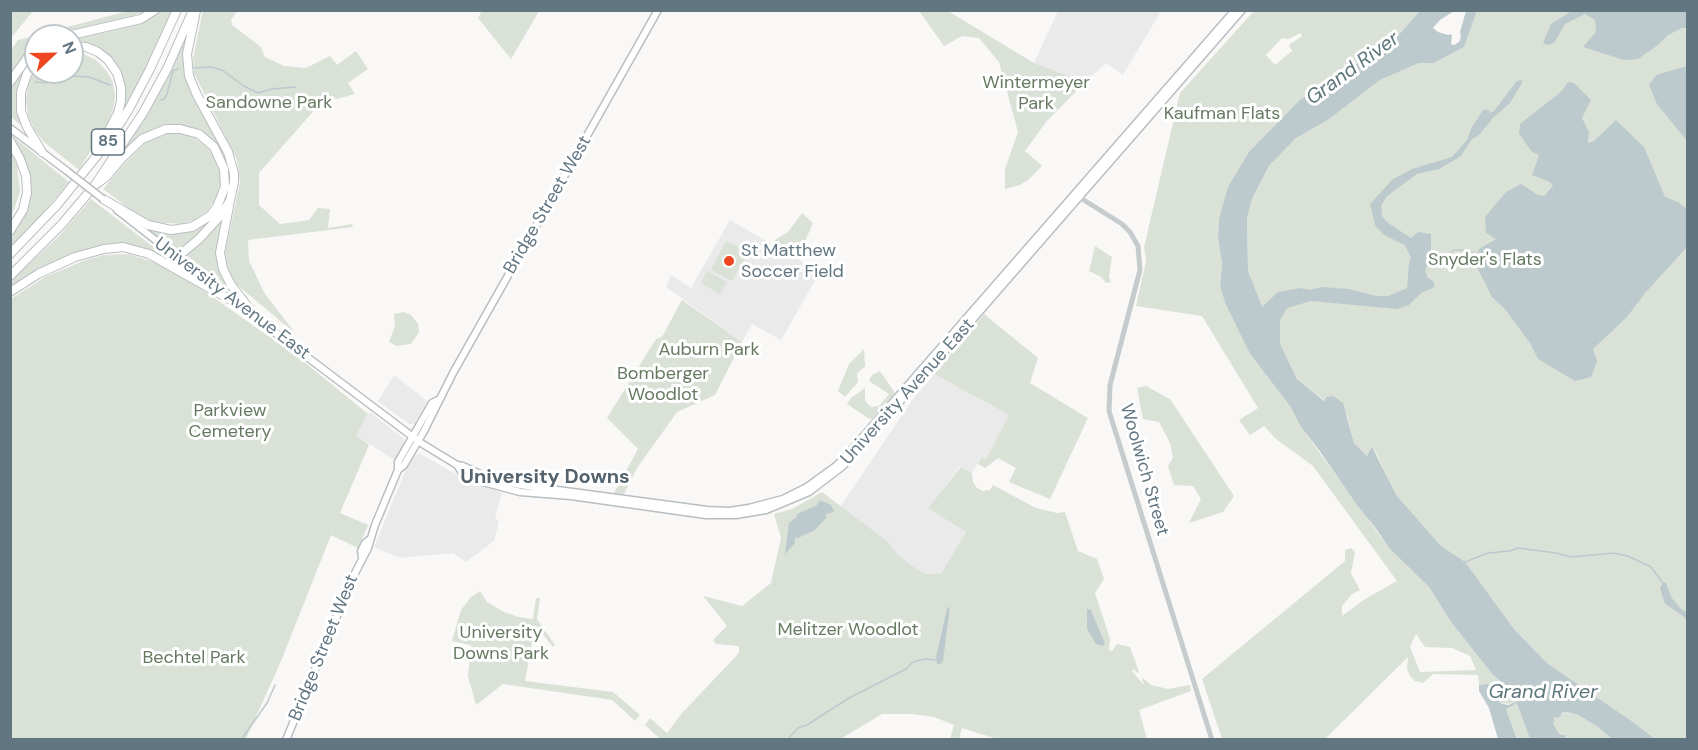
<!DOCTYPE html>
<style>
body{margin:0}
#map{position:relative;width:1698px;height:750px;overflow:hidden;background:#f9f8f6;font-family:"DM Sans",sans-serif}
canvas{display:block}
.frame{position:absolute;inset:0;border:12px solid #627682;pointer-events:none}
.north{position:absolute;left:24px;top:24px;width:60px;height:60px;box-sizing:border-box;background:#fff;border:2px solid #c0c8cd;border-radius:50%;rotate:68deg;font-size:16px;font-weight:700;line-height:24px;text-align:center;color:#627682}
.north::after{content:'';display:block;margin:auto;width:21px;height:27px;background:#ee4620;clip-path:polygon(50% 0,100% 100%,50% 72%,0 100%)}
</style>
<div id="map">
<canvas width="1698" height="750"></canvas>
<div class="frame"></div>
<div class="north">N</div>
</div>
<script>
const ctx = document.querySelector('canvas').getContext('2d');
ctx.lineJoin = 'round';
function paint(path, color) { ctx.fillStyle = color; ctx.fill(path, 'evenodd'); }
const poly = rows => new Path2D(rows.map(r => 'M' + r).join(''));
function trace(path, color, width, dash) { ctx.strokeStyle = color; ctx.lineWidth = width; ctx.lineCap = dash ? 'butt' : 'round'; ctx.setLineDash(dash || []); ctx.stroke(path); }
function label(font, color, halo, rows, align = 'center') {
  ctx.font = font + ' "DM Sans",sans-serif'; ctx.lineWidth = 6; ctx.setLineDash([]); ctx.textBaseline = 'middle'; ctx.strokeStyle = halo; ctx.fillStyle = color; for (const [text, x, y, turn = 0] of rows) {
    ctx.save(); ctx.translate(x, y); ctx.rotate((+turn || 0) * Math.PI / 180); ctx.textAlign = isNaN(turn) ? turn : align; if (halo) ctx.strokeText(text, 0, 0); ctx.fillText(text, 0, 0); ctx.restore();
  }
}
paint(poly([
 [1058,11,1161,11,1123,75,1106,63,1085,82,1034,63],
 [730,220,820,272,781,340,752,324,742,342,666,287,671,275,691,288],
 [934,374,1009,415,986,459,981,458,972,473,960,467,929,507,966,532,935,586,840,507,913,399],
 [394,375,427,401,414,424,409,424,378,401],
 [370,412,404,439,404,445,396,461,355,435],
 [419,453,450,471,502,493,495,519,499,521,494,541,466,562,453,553,400,558,374,547,407,467,411,459]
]), '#e9eae9');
paint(poly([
 [11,10,33,11,11,38,10,11],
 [203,10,237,11,231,20,232,25,261,47,265,57,284,66,306,68,330,56,337,65,356,51,368,69,348,83,355,94,329,101,318,106,259,173,259,205,280,224,309,220,318,208,330,209,328,228,352,224,353,227,248,240,249,261,265,294,296,334,236,284,229,271,225,253,240,182,237,160,194,73,193,58],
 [128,11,146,11,122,20,72,31,57,36,36,36,36,46,23,58,11,76,11,50,18,40],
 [160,11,172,11,146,69,126,106,124,106,125,84,119,68,101,50,89,44,72,43,72,37,145,20],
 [482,11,482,10,539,11,511,59,478,18],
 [919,11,948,11,1034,63,1085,82,1046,122,1025,151,1042,166,1028,180,1020,185,1005,189,1005,169,1018,132,999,62,979,38,962,36,944,46],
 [1254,11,1421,11,1395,39,1381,49,1348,68,1219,219,1218,237,1222,264,1220,286,1225,303,1250,354,1290,406,1301,427,1389,548,1429,587,1451,622,1493,675,1506,686,1509,692,1520,705,1530,739,1517,739,1506,709,1514,704,1500,703,1492,689,1484,684,1479,685,1478,675,1433,674,1423,683,1415,681,1410,676,1407,669,1408,657,1325,739,1222,739,1202,679,1345,561,1345,550,1351,548,1355,552,1351,573,1360,590,1352,594,1342,606,1342,616,1365,599,1397,581,1313,466,1276,439,1264,426,1250,435,1239,420,1258,408,1202,316,1136,306,1146,261,1144,247,1180,93],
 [1300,33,1302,36,1289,45,1292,51,1275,65,1266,55,1282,38,1289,39],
 [1416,634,1425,647,1452,648,1470,656,1476,670,1420,672,1410,647],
 [1477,11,1687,11,1687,612,1681,610,1672,598,1666,583,1665,604,1684,617,1687,623,1687,739,1655,739,1633,722,1547,663,1514,629,1465,563,1441,546,1397,496,1375,451,1367,456,1354,443,1347,415,1325,401,1297,379,1261,308,1248,271,1247,218,1252,199,1269,166,1296,138,1328,120,1380,80,1419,63,1434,63,1464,47],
 [185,37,187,38,185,69,207,118,230,164,233,185,229,198,208,227,177,252,147,229,170,232,196,228,226,195,229,182,228,168,223,155,214,142,203,133,193,128,174,125,158,127,142,135,129,146,127,145,157,97],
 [72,52,84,54,96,60,106,70,113,82,115,96,113,110,107,124,79,170,43,141,34,129,28,115,26,100,28,84,34,71,36,69,36,72,72,72],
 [36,53,36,58,23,77,25,129,11,117,10,89],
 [178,133,193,137,205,145,214,156,220,170,220,185,216,199,207,211,195,220,181,224,153,222,135,213,103,189,129,159,149,140,163,134],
 [11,135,69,182,33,225,11,247,11,234,29,191],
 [11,150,17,166,20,192,11,218],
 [91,199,173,262,172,264,157,255,105,247,11,289,11,281,60,235],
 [802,213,813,223,798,257,773,241,788,232],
 [223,219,220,239,231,289,230,291,183,257,205,238],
 [726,241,748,252,732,281,711,270],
 [1095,246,1112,257,1109,276,1111,282,1106,283,1101,277,1089,271],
 [128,254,154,262,187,279,298,357,368,414,356,435,369,445,340,513,368,525,358,548,331,535,281,661,246,739,11,740,11,299,45,277,83,261,103,255],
 [707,271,727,282,720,294,701,283],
 [682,300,742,342,715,395,677,412,637,468,624,494,614,493,638,449,607,418,656,339,662,337],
 [404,312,411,315,418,324,419,332,411,344,397,346,389,342,395,326,394,314],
 [984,314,1038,358,1030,383,1088,418,1050,499,1009,482,1016,468,998,458,985,468,978,464,981,458,986,459,1009,415,934,374],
 [864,349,865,366,857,374,858,382,845,397,838,391,849,364],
 [880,371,895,393,872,419,868,418,847,404,851,398,865,388,865,401,871,407,879,406,889,394,869,381,872,375],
 [1146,386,1170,399,1234,496,1223,512,1189,523,1201,499,1193,486,1174,485,1168,466,1173,458,1170,443,1159,422,1143,419,1137,388],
 [961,467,972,473,973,482,977,488,983,491,990,490,993,485,1036,508,1057,513,1065,512,1078,551,1097,559,1104,579,1095,593,1110,639,1109,650,1112,651,1117,644,1130,647,1139,672,1137,673,1134,669,1132,671,1143,684,1144,683,1142,680,1143,678,1151,685,1168,689,1190,685,1191,691,1139,710,1147,739,997,739,962,728,959,739,950,739,954,725,934,717,912,714,882,714,839,740,660,739,645,725,650,718,667,733,683,712,739,653,739,646,716,644,713,640,727,626,703,596,742,606,771,583,781,538,774,514,792,509,822,492,889,543,898,555,912,566,924,574,941,574,966,532,928,508],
 [480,591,487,602,504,612,518,617,533,619,536,598,540,598,537,619,555,645,553,647,537,627,534,631,525,681,613,692,640,715,635,721,612,700,503,684,476,705,468,676,471,645,452,641,461,610,471,597],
 [1567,712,1578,715,1598,727,1612,739,1565,739,1562,733,1560,735,1554,727,1553,718]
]), '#dae1d6');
paint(poly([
 [1421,10,1454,11,1440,20,1433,28,1438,32,1448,35,1452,34,1451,44,1454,45,1459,42,1461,37,1460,32,1466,11,1477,11,1464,47,1434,63,1419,63,1380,80,1328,120,1296,138,1269,166,1252,199,1247,218,1248,271,1262,307,1278,292,1301,288,1310,290,1321,287,1349,289,1376,296,1389,296,1407,288,1409,263,1411,258,1405,245,1384,235,1375,225,1370,204,1393,179,1412,169,1452,157,1467,140,1472,127,1483,110,1489,110,1489,113,1494,111,1516,82,1520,80,1523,81,1510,103,1493,118,1479,135,1472,139,1461,156,1439,169,1417,174,1387,196,1381,206,1382,216,1388,223,1411,238,1418,232,1431,234,1431,257,1425,271,1428,278,1433,281,1435,287,1421,293,1409,305,1397,309,1311,301,1287,308,1280,320,1280,344,1297,379,1324,401,1327,397,1333,396,1343,403,1354,443,1367,456,1372,447,1397,496,1441,546,1465,562,1514,629,1547,663,1633,722,1655,739,1612,739,1598,727,1578,715,1567,712,1562,713,1560,717,1553,718,1555,722,1553,723,1559,734,1565,735,1565,739,1530,739,1517,703,1506,709,1517,739,1498,739,1489,708,1479,691,1479,685,1488,684,1500,703,1508,705,1517,702,1509,692,1506,686,1493,675,1451,622,1429,587,1389,548,1377,530,1357,505,1319,450,1301,427,1290,406,1250,354,1225,303,1220,286,1222,264,1218,237,1219,219,1228,187,1249,152,1300,100,1395,39],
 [1569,11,1687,11,1687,28,1682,28,1668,35,1658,45,1638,59,1624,60,1583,47,1596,32,1595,20,1585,14,1565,24,1554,43,1548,45,1543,43,1551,24,1570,12],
 [1687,66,1688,66,1687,141,1657,104,1649,85,1656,75],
 [1568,82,1574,83,1591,100,1582,118,1589,132,1588,143,1594,141,1616,120,1644,147,1665,197,1678,202,1688,210,1687,247,1646,292,1626,318,1593,349,1597,361,1591,377,1575,381,1538,359,1530,343,1505,309,1492,297,1475,263,1479,249,1496,239,1486,233,1485,217,1506,192,1521,184,1538,195,1544,196,1553,186,1550,182,1532,175,1539,155,1531,151,1519,133,1520,124,1562,91],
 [820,500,831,505,834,512,826,514,826,518,815,530,798,538,795,537,795,543,785,554,789,523,797,517,797,514,817,505],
 [1663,583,1666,583,1672,598,1681,609,1687,612,1687,623,1684,617,1665,604,1660,588],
 [950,606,943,661,941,664,937,664,936,657,947,609],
 [1087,609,1091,610,1105,644,1102,646,1096,644,1087,629]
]), '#bdcacd');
trace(poly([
 [193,68,211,67,222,70,244,86,258,93,271,89,296,87],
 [35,82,47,83,68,76,89,77,110,85],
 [160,100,164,99,167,94,173,71,178,69],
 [1431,257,1442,259,1454,250,1463,250,1478,254],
 [10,401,10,403],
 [1465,562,1488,553,1510,551,1518,548,1556,553,1571,557,1614,553,1628,556,1651,567,1663,583],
 [241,740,267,703,275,685],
 [787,740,798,728,807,725,849,698,906,669,913,662,925,659,937,660]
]), '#bdcacd', 1.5);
const secondary = poly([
 [10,128,67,171],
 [117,210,218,289],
 [233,301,421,443,457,465,461,471,483,482,520,492,571,496,706,515,736,515,766,510,809,492,843,466,967,326,1242,10],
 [457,465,463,466,489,478,520,485,707,510,729,511,749,508,783,499,807,487,836,466,854,447,1235,10],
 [398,470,404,465,424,431,453,373,658,10],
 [362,557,361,551,365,543,370,539],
 [286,740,353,577,368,548,375,525,398,470,398,462,432,403,438,400]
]);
const motorway = poly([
 [67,36,141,19,155,10],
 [72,46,86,47,98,52,108,60,117,73,121,87,121,101,118,113,108,132],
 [36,62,27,74,21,92,21,111,27,127,42,152],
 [10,82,28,57,36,50],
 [10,141,20,159,26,176,27,193,23,210,10,231],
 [95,185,107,176,123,157,142,139,166,129,180,129,199,134,214,147,224,169,225,187,217,207,210,216,192,227,171,230,148,225,103,199],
 [229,206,220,253,223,269,231,285,255,316],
 [10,254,57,205,108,142,129,109,150,69,177,10],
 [176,258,199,239,221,215,230,201,234,182,234,173,228,152,197,95,189,76,187,54,196,11],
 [10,276,62,224,95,185,143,113,167,69,193,10],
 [10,292,38,274,75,257,104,249,123,247,149,254,236,303]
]);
trace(secondary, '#b8bec2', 9);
trace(motorway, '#babec1', 10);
trace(poly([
 [1079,197,1122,224,1130,232,1138,246,1140,270,1110,385,1109,411,1212,740]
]), '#c6cbcd', 5);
trace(secondary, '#fff', 6);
trace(motorway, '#fff', 8);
const secondaryBridge = poly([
 [67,171,103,199]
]);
trace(secondaryBridge, '#b8bec2', 9, []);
trace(secondaryBridge, '#fff', 6);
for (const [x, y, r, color] of [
 [729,261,6,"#ee4620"]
]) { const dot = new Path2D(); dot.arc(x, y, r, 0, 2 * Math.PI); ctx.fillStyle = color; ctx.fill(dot); trace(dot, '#fff', 2); }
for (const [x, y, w] of [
 [108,142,33]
]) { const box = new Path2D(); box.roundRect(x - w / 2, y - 13, w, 26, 4.5); ctx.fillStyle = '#fff'; ctx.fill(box); trace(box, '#627682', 1.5); }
label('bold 16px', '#627682', null, [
 ["85",108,142]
]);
label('18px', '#667a61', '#fff', [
 ["Wintermeyer",1036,83],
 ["Park",1036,104],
 ["Sandowne Park",269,103],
 ["Kaufman Flats",1222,114],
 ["Snyder's Flats",1485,260],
 ["Auburn Park",709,350],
 ["Bomberger",663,374],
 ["Woodlot",663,395],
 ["Parkview",230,411],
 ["Cemetery",230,432],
 ["Melitzer Woodlot",848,630],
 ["University",501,633],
 ["Downs Park",501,654],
 ["Bechtel Park",194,658]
]);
label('18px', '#627682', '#fff', [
 ["Bridge Street West",548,205,-60],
 ["University Avenue East",232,299,37],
 ["University Avenue East",908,392,-48],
 ["Woolwich Street",1144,470,74],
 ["Bridge Street West",324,648,-68]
]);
label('18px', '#627682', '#fff', [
 ["St Matthew",741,251],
 ["Soccer Field",741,272]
], 'left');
label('italic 20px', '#5d767c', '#fff', [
 ["Grand River",1353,69,-36],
 ["Grand River",1543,693]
]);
label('bold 20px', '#54636d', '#fff', [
 ["University Downs",545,478]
]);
</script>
